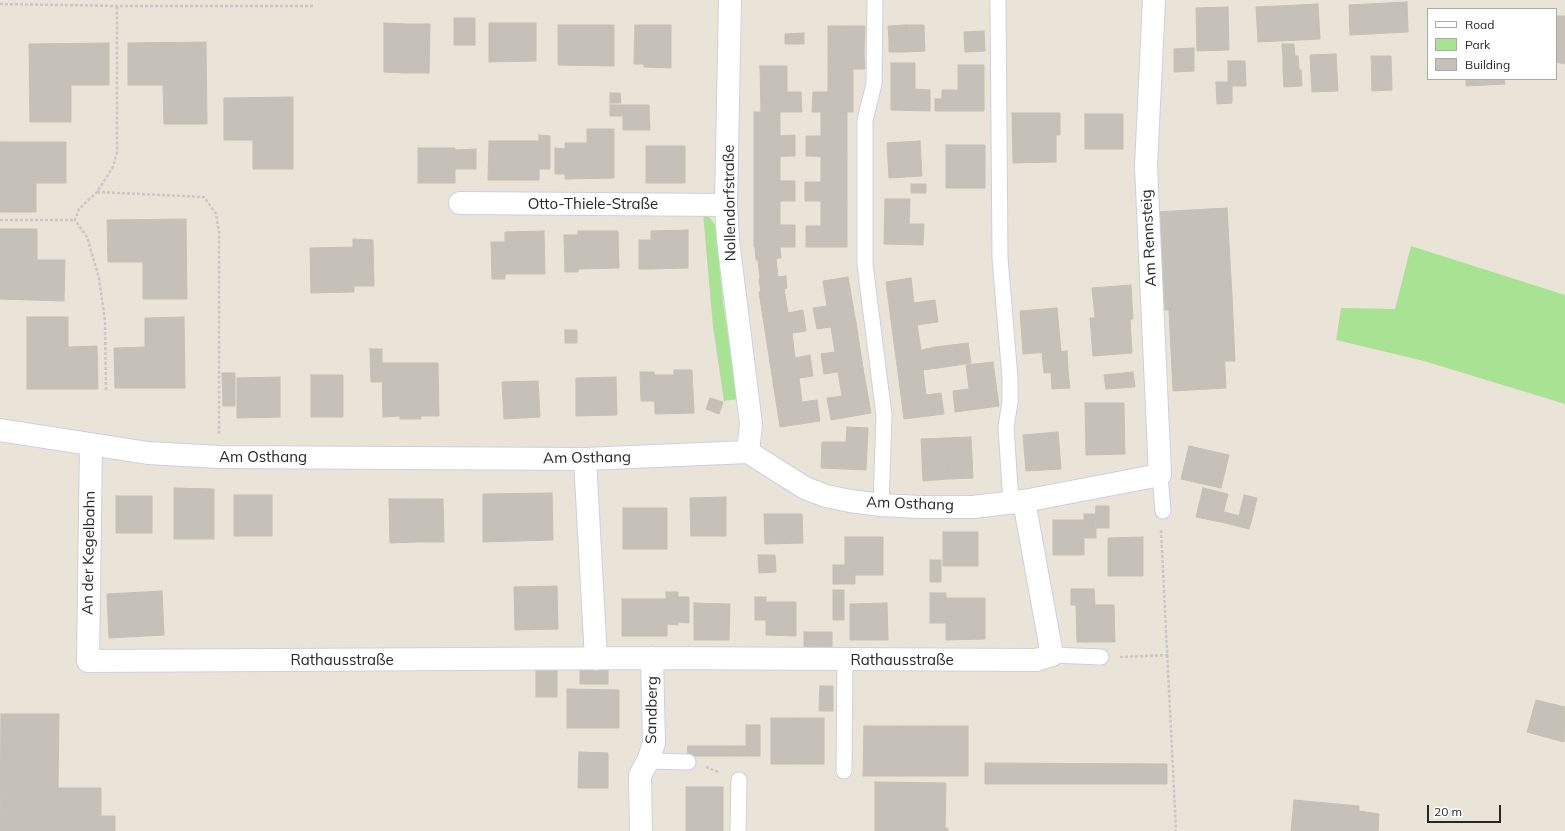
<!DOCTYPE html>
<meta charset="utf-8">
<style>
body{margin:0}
#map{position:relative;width:1565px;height:831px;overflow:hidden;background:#eae4d8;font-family:Mulish,sans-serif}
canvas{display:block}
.legend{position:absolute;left:1427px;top:8px;width:130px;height:72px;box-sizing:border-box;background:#fff;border:1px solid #a9a9a9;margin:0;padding:5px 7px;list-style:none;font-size:12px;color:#272727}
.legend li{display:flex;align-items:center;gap:8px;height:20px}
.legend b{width:20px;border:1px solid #a9a9a9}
.scale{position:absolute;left:1427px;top:805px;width:74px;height:18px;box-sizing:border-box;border:2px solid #272727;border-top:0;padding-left:5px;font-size:12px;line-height:14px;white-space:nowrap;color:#272727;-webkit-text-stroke:3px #fff;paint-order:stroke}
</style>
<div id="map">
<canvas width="1565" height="831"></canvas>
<ul class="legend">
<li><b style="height:5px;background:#fff"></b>Road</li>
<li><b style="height:11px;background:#a7e392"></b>Park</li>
<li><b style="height:11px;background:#c5c1b8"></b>Building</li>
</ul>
<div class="scale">20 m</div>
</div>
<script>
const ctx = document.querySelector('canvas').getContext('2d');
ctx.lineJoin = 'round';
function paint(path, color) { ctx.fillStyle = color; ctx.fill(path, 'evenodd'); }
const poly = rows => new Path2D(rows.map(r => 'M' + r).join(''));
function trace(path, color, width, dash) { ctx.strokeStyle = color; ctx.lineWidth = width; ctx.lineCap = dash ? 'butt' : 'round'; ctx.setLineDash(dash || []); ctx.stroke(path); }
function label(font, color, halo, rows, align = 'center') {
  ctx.font = font + ' Mulish,sans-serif'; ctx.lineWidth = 4; ctx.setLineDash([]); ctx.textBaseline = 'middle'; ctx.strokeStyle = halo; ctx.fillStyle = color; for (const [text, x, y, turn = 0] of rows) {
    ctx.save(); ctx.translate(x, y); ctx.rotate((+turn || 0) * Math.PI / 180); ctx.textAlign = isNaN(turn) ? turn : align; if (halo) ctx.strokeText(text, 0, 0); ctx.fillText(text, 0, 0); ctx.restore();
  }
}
paint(poly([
 [703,213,711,219,715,225,716,232,723,303,738,399,724,401,713,327],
 [1411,246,1565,295,1565,404,1424,361,1336,340,1341,308,1395,309]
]), '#a7e392');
const building = poly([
 [1407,2,1408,32,1350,35,1349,5,1407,2],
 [1318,4,1320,39,1258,42,1256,7,1318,4],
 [1228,7,1229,50,1197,51,1196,8,1228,7],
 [1556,16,1565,16,1565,64,1556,62,1556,16],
 [454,18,475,18,475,45,454,45,454,18],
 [384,23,406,24,405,73,384,72,384,23],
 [489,23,536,23,536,61,489,62,489,23],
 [406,24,430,24,429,73,405,73,406,24],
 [558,25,614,25,614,66,558,65,558,25],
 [635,25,671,25,671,68,644,67,644,64,634,64,635,25],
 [906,25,907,42,889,42,888,26,906,25],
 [906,25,924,25,925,51,907,52,906,25],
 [828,26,846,26,846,54,828,54,828,26],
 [846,26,865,26,864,54,846,54,846,26],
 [984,31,985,51,965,52,964,32,984,31],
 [804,33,804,44,785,44,785,34,804,33],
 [206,42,207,124,164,124,163,85,128,85,128,43,206,42],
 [889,42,907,42,907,52,889,52,889,42],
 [109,43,109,85,71,85,71,122,30,122,29,44,109,43],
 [1282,44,1294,44,1295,56,1283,57,1282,44],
 [1194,48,1194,71,1174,72,1174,49,1194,48],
 [828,54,864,54,865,69,828,69,828,54],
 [1336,54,1338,91,1312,92,1310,55,1336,54],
 [1298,56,1299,70,1283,71,1283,57,1298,56],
 [1371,56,1391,56,1392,90,1372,91,1371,56],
 [1228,61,1245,61,1246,86,1232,86,1232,82,1228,82,1228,61],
 [891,63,915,63,915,89,930,90,930,111,891,110,891,63],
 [958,65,984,65,984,111,942,111,942,90,958,90,958,65],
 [760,66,787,66,787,92,801,92,802,112,761,112,760,66],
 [828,69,853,69,853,112,812,112,813,92,828,92,828,69],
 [1301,70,1302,86,1284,87,1283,71,1301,70],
 [1466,79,1504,79,1505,84,1466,86,1466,79],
 [1216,82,1232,82,1232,103,1217,104,1216,82],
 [610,93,620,93,621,103,610,103,610,93],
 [293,97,293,169,253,169,253,140,224,140,224,98,293,97],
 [935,99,942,99,942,111,935,111,935,99],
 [610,105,623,105,623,116,610,116,610,105],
 [623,105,649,105,650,130,623,130,623,105],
 [754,112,780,112,780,136,795,135,795,156,754,157,754,112],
 [821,112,847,112,847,157,806,156,806,136,821,136,821,112],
 [1012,113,1060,113,1060,135,1056,135,1056,162,1013,163,1012,113],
 [1085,114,1123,114,1123,149,1085,149,1085,114],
 [587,129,614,129,614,178,565,179,565,143,587,143,587,129],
 [539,135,550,136,550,169,539,169,539,135],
 [489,141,539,141,539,180,488,180,489,141],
 [920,141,922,176,889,178,887,143,920,141],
 [0,142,66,142,66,183,36,183,36,212,0,212,0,142],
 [946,145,985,145,985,188,946,188,946,145],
 [646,146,685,146,685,183,646,183,646,146],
 [418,148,455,148,455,183,418,183,418,148],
 [555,148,565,149,565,174,555,174,555,148],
 [476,149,476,169,455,169,455,150,476,149],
 [780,156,780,181,795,181,795,201,754,201,754,157,780,156],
 [821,157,847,157,847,201,805,201,805,182,821,182,821,157],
 [911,184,926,184,926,193,911,193,911,184],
 [885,199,910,199,909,224,924,224,923,245,884,244,885,199],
 [821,200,847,201,847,247,806,247,806,226,821,226,821,200],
 [754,201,780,201,780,225,795,225,795,247,754,247,754,201],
 [1227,208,1232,296,1160,300,1155,212,1227,208],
 [186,219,187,299,143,299,143,262,108,262,107,220,186,219],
 [0,229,37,229,37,260,65,260,64,301,0,299,0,229],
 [688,230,688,268,651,269,651,231,688,230],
 [544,231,545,274,505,274,505,232,544,231],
 [578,231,618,231,619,268,578,269,578,231],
 [564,235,578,235,578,272,565,272,564,235],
 [353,239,373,240,374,286,353,286,353,239],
 [639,240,651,240,651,269,639,269,639,240],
 [491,242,505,242,505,279,492,279,491,242],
 [353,247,354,292,311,293,310,248,353,247],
 [755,247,780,247,781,258,756,260,755,247],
 [776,258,778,277,760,279,758,260,776,258],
 [786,276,787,288,761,292,759,279,786,276],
 [848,277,856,323,817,329,813,308,827,306,823,281,848,277],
 [911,278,914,303,935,300,938,322,892,328,886,282,911,278],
 [1131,285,1133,319,1112,321,1112,317,1095,318,1092,288,1131,285],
 [784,288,788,313,803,310,806,331,766,337,759,292,784,288],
 [1221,296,1232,296,1235,361,1224,361,1221,296],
 [1221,296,1226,388,1173,391,1169,310,1161,310,1160,300,1221,296],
 [1057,308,1061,351,1023,354,1020,311,1057,308],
 [27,317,68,317,68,347,97,346,98,389,27,389,27,317],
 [184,317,185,388,115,388,114,348,145,347,145,318,184,317],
 [1112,317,1112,321,1130,319,1132,353,1093,356,1090,318,1112,317],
 [856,323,863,368,824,374,821,354,835,352,831,327,856,323],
 [917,324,921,350,935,347,938,368,898,373,892,328,917,324],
 [565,330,577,330,577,343,565,343,565,330],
 [792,333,795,358,810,355,813,376,773,382,766,337,792,333],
 [968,343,971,363,938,368,935,347,968,343],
 [370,349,382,349,382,382,371,382,370,349],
 [1067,351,1068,371,1044,373,1042,353,1067,351],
 [993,362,999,406,955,412,953,391,969,389,966,365,993,362],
 [382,363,438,363,439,416,421,416,421,419,400,419,400,416,383,417,382,363],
 [863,368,871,413,831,420,827,398,842,396,838,372,863,368],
 [674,370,692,370,694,413,655,414,654,375,674,375,674,370],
 [923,370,926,395,941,393,944,414,904,419,898,373,923,370],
 [1068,371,1070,388,1052,389,1051,373,1068,371],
 [640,372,654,372,655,401,641,401,640,372],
 [1133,372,1135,387,1106,389,1104,375,1133,372],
 [222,373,235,373,235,406,223,406,222,373],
 [311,375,343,375,343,417,311,417,311,375],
 [280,377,280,417,237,418,237,378,280,377],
 [616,377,617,415,576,416,576,378,616,377],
 [799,378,802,402,817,400,820,421,780,427,773,382,799,378],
 [538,381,540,417,504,419,502,382,538,381],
 [710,398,723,402,719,414,706,409,710,398],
 [1085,403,1124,403,1125,454,1086,455,1085,403],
 [847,427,868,428,866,470,821,468,822,442,846,442,847,427],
 [1058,432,1061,469,1026,471,1023,435,1058,432],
 [971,437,973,478,948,479,946,438,971,437],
 [946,438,948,479,923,481,921,439,946,438],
 [1189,446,1229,455,1221,488,1181,479,1189,446],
 [174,488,214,489,214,539,174,539,174,488],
 [1203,488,1228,494,1221,522,1196,517,1203,488],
 [552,493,553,540,483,542,483,494,552,493],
 [234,495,272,495,272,536,234,536,234,495],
 [1244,495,1257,498,1252,519,1239,516,1244,495],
 [116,496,152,496,152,533,116,533,116,496],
 [726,497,726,536,691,536,690,498,726,497],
 [389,499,416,499,417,542,390,543,389,499],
 [416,499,443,499,444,542,417,542,416,499],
 [1096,506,1109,506,1109,528,1095,528,1096,506],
 [623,508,667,508,667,549,623,549,623,508],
 [1224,512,1252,519,1249,529,1221,522,1224,512],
 [764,514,802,514,803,543,765,544,764,514],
 [1084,514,1096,514,1096,538,1084,538,1084,514],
 [1053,520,1084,520,1084,555,1053,555,1053,520],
 [943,532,978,532,978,566,943,566,943,532],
 [845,537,883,537,883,575,845,575,845,537],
 [1143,537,1143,576,1108,576,1108,538,1143,537],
 [758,555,775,555,776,572,759,573,758,555],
 [930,560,941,560,941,582,930,582,930,560],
 [833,565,845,565,845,575,855,575,855,584,833,584,833,565],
 [557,586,558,629,515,630,514,587,557,586],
 [1071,589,1094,589,1095,605,1071,605,1071,589],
 [833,590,844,590,844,598,833,598,833,590],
 [162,591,164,635,109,638,107,594,162,591],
 [666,592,678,592,678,625,667,624,666,592],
 [930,593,946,593,946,623,930,623,930,593],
 [678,597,689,597,689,623,678,622,678,597],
 [755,597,766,597,766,620,755,620,755,597],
 [833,598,844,598,844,620,833,620,833,598],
 [946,598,985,598,985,639,946,640,946,598],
 [622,599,667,599,667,636,622,636,622,599],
 [766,602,796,602,796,636,766,635,766,602],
 [694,603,730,604,729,640,694,640,694,603],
 [887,603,888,640,850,640,850,604,887,603],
 [1076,605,1114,605,1115,642,1077,642,1076,605],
 [804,632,832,632,832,649,804,649,804,632],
 [536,670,557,670,557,697,536,697,536,670],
 [580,670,608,670,608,684,580,684,580,670],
 [820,686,833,686,833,711,819,711,820,686],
 [567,689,619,690,619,728,567,728,567,689],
 [1536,700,1565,707,1564,742,1527,732,1536,700],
 [1,714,59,714,58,788,101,788,101,816,115,816,115,831,0,831,1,714],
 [771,718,797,718,797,764,771,764,771,718],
 [797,718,824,718,824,764,797,764,797,718],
 [746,725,760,725,760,756,746,756,746,725],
 [864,726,898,726,898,776,863,776,864,726],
 [898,726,933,726,933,776,898,776,898,726],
 [933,726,968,726,968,776,933,776,933,726],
 [688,746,731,746,731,756,687,756,688,746],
 [731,746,746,746,746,756,731,756,731,746],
 [579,752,608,753,608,788,578,788,579,752],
 [985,763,1167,764,1167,784,985,784,985,763],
 [875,782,946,783,945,828,948,828,948,831,875,831,875,782],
 [686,787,723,787,723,831,686,831,686,787],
 [1294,800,1359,806,1359,811,1379,814,1378,831,1291,831,1294,800]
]);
paint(building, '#c5c1b8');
trace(building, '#c5c0b2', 1);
const lane = poly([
 [875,0,874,84,865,120,865,265,884,415,881,505],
 [998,0,1000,258,1010,378,1010,402,1006,427,1011,503],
 [1160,475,1163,511],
 [1052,655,1101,657],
 [648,761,688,762],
 [844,771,845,659],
 [738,831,739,780]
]);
const street = poly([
 [730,0,726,205,728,240,751,424,748,452],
 [460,203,726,205],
 [0,430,148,453,219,457,585,459,748,452,805,488,826,496,850,501,881,505,920,507,973,507,1024,501,1160,475,1146,166,1154,0],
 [91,445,88,661,652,658,1036,660,1052,655,1024,501],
 [585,459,596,659],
 [641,831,640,775,648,761,654,743,652,658]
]);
trace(lane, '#cdcfe1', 17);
trace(street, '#cdcfe1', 24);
trace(poly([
 [0,4,117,6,315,6],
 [97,192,204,197,216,214,219,232,219,434],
 [0,220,75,220],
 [106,390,105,321,99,278,87,237,75,220,79,209,97,192,113,167,117,152,117,6],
 [1161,530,1176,831],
 [1120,657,1168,655],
 [706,767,720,773]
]), '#c7c7c7', 2.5, [3, 2]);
trace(lane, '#fff', 15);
trace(street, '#fff', 22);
label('15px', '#272727', '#fff', [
 ["Nollendorfstraße",730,203,-91],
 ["Otto-Thiele-Straße",593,204],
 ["Am Rennsteig",1149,238,-93],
 ["Am Osthang",263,457],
 ["Am Osthang",587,458,-1],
 ["Am Osthang",910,504,2],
 ["An der Kegelbahn",89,553,-89],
 ["Rathausstraße",342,660],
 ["Rathausstraße",902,660],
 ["Sandberg",652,710,-89]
]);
</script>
